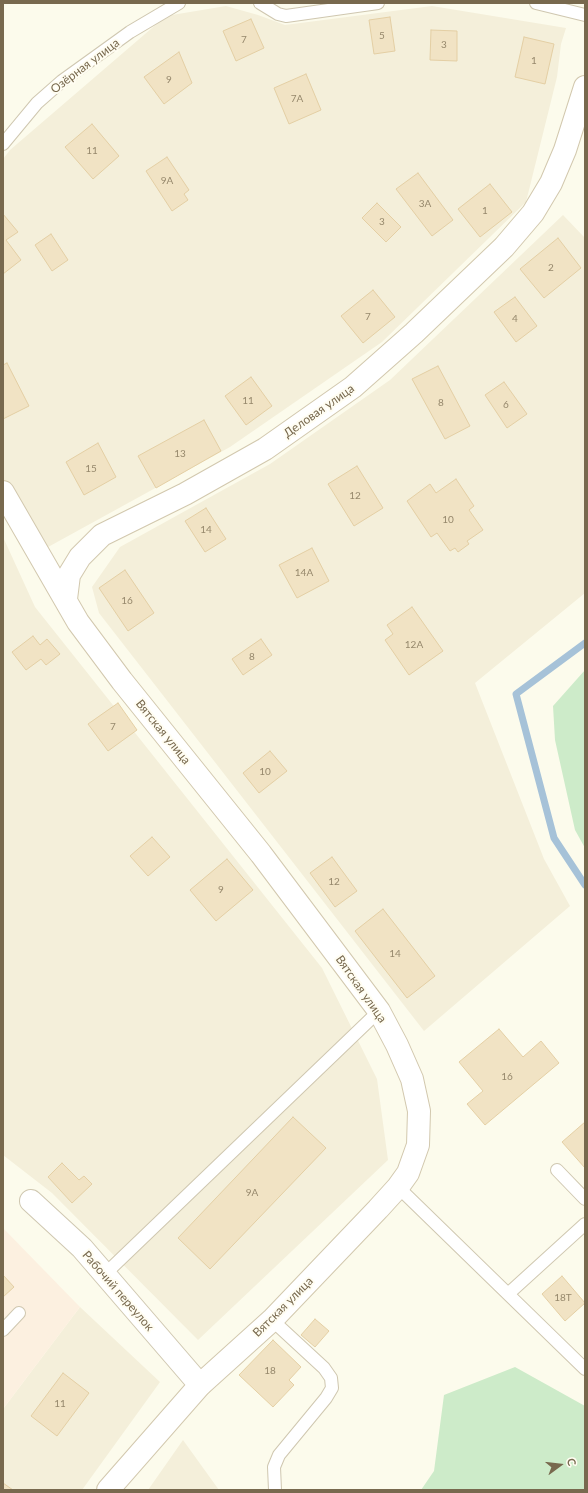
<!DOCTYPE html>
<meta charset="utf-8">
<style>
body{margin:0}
#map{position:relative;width:588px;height:1493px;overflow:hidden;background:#fcfbec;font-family:Lato,sans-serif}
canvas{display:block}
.frame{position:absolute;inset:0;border:4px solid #78694e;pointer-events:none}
.north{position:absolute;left:540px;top:1445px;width:40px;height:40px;-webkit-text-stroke:3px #fffdf2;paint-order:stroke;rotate:75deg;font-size:11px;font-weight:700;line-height:16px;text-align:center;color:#78694e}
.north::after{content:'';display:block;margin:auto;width:14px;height:18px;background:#78694e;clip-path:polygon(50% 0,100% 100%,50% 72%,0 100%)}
</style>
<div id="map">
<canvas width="588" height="1493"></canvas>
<div class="frame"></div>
<div class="north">С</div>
</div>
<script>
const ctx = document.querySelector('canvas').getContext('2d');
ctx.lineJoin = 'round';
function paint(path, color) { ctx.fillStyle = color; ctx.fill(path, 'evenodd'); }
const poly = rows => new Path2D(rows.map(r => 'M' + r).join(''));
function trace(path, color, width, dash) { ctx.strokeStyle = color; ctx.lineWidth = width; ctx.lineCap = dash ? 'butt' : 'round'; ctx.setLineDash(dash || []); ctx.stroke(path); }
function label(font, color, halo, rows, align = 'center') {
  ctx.font = font + ' Lato,sans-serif'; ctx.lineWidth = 4; ctx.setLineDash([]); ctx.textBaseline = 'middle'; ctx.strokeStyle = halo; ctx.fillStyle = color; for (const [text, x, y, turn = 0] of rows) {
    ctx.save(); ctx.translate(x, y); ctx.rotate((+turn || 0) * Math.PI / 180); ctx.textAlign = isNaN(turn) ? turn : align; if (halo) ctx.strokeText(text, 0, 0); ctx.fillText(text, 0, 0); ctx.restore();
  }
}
paint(poly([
 [226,6,258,15,285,25,432,6,566,28,561,44,557,77,526,202,382,342,230,447,39,552,3,484,3,159,10,150,166,16],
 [563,215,585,238,585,593,475,683,544,859,570,906,424,1031,99,613,92,587,120,547,270,464,390,380],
 [3,537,35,607,322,968,377,1079,388,1160,198,1340,52,1193,3,1155],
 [80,1307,160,1382,82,1490,3,1490,3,1409],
 [183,1440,219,1490,148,1490]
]), '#f4efda');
paint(poly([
 [3,1228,80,1307,3,1409]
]), '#fcf0e0');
paint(poly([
 [585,670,585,848,575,830,555,740,553,706],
 [515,1367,585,1406,585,1490,421,1490,434,1471,444,1395]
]), '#cdebc9');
trace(poly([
 [585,643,516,694,554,838,585,885]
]), '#a6c2d8', 7);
const building = poly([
 [390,17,395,51,374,54,369,20,390,17],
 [251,19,264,48,236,61,223,31,251,19],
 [431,30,457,31,457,61,430,60,431,30],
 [524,37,554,44,545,84,515,77,524,37],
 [179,52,192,83,164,104,144,77,179,52],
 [306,74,321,110,289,124,274,88,306,74],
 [92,124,119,156,93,179,65,147,92,124],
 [167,157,189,190,184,194,188,200,172,211,146,171,167,157],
 [418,173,453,220,432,236,396,189,418,173],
 [490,184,512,212,480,237,458,209,490,184],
 [377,203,401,227,386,242,362,218,377,203],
 [3,214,18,232,6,240,21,260,3,274,3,214],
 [51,234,68,260,52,271,35,245,51,234],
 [558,238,581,268,544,298,520,269,558,238],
 [373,290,395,317,363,343,341,316,373,290],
 [515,297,537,326,516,342,494,312,515,297],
 [7,363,29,406,3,419,3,365,7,363],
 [438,366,470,426,445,439,412,379,438,366],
 [251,377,272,406,246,425,225,396,251,377],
 [504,382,527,414,507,428,485,395,504,382],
 [204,420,221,451,156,488,138,456,204,420],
 [98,443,116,477,84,495,66,462,98,443],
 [357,466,383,508,354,526,328,484,357,466],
 [456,479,474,506,469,510,483,530,467,541,469,544,458,552,455,548,450,551,437,533,431,537,407,501,430,484,436,493,456,479],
 [206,508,226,539,205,552,185,521,206,508],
 [312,548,329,581,297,598,279,565,312,548],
 [125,570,154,613,128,631,99,588,125,570],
 [412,607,443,651,409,675,385,640,393,634,387,625,412,607],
 [33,636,40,645,47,639,60,654,46,665,41,659,26,670,12,652,33,636],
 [261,639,272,655,243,675,232,659,261,639],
 [118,703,137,730,108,751,88,724,118,703],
 [270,751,287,771,259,793,243,773,270,751],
 [152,837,170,857,148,876,130,856,152,837],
 [332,857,357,891,335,907,310,873,332,857],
 [227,859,253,890,216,921,190,890,227,859],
 [383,909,435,976,407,998,355,931,383,909],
 [499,1029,523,1057,541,1041,559,1063,485,1125,467,1104,483,1091,459,1062,499,1029],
 [293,1117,326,1148,210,1269,178,1238,293,1117],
 [585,1122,585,1168,562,1142,585,1122],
 [62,1163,79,1180,84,1176,92,1184,72,1203,48,1177,62,1163],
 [3,1275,14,1287,3,1297,3,1275],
 [562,1276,585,1303,565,1321,542,1294,562,1276],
 [315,1319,329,1331,315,1347,301,1335,315,1319],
 [273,1340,301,1367,289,1380,294,1385,273,1407,239,1375,273,1340],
 [63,1373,89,1393,57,1436,31,1416,63,1373],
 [3,1483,13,1490,3,1490,3,1483]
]);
paint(building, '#f1e3c4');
trace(building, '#e4cfa4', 1);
const lane = poly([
 [260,3,278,14,286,16,378,3],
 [536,3,585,15],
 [3,144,37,103,62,81,130,32,179,3],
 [557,1170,585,1199],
 [398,1187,585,1369],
 [104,1275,379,1011],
 [508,1294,585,1224],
 [272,1320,324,1368,331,1378,332,1388,326,1398,279,1455,274,1467,275,1490],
 [3,1330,19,1313]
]);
const street = poly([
 [31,1201,82,1248,200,1385]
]);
const secondary = poly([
 [3,492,78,622,122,681,261,854,379,1011,397,1045,412,1079,419,1111,418,1145,408,1173,398,1187,378,1209,272,1320,200,1385,108,1490],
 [66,599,69,575,80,557,102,535,185,494,265,449,353,387,414,333,504,247,533,213,551,183,565,150,585,87]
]);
trace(lane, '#cfc7b0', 14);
trace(street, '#cfc7b0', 24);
trace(secondary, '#d2c8ae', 24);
trace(lane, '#fff', 12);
trace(street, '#fff', 22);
trace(secondary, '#fff', 22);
label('10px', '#96886c', null, [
 ["5",382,36],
 ["7",244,40],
 ["3",444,45],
 ["1",534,61],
 ["9",169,80],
 ["7А",297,99],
 ["11",92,151],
 ["9А",167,181],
 ["3А",425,204],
 ["1",485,211],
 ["3",382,222],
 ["2",551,268],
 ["7",368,317],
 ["4",515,319],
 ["11",248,401],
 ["8",441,403],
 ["6",506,405],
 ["13",180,454],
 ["15",91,469],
 ["12",355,496],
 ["10",448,520],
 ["14",206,530],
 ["14А",304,573],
 ["16",127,601],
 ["12А",414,645],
 ["8",252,657],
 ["7",113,727],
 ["10",265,772],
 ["12",334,882],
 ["9",221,890],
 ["14",395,954],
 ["16",507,1077],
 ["9А",252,1193],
 ["18Т",563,1298],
 ["18",270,1371],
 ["11",60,1404]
]);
label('12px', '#78694e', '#fffdf2', [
 ["Озёрная улица",85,66,-37],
 ["Деловая улица",319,411,-35],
 ["Вятская улица",163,732,51],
 ["Вятская улица",361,989,55],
 ["Рабочий переулок",118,1291,49],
 ["Вятская улица",283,1307,-45]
]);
</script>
